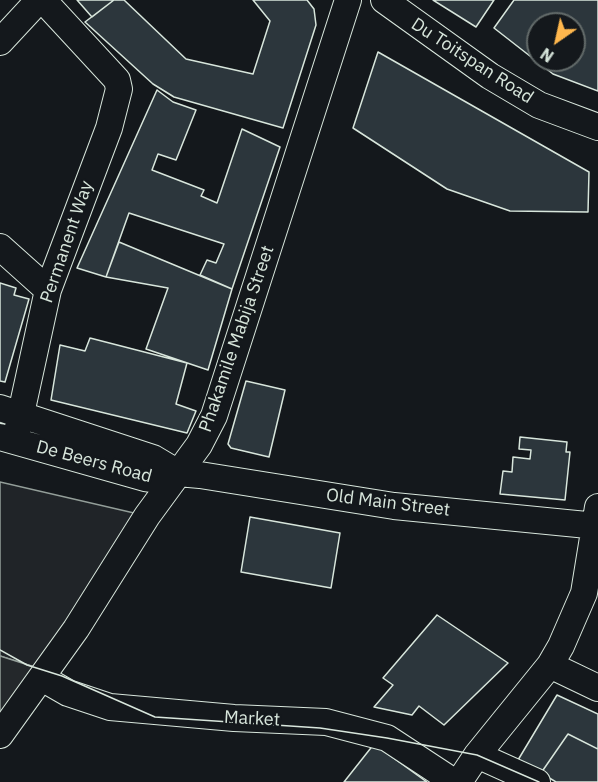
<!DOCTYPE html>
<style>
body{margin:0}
#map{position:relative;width:598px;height:782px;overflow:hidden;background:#14181c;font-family:"IBM Plex Sans",sans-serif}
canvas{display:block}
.north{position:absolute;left:526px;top:12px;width:60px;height:60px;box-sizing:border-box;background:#14181c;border:2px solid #626a69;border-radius:50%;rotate:214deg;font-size:16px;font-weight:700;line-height:24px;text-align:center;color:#d8e6dc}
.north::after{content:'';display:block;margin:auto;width:21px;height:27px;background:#ffb74d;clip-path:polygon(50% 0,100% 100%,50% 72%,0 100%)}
</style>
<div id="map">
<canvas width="598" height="782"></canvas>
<div class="north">N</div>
</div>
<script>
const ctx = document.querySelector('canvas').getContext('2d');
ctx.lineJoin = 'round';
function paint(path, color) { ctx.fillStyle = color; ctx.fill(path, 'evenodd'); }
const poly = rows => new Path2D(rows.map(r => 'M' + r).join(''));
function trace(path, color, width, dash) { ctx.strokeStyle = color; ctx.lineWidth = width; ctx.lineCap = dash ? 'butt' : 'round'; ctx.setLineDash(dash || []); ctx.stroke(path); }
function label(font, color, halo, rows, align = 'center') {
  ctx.font = font + ' "IBM Plex Sans",sans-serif'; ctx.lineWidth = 4.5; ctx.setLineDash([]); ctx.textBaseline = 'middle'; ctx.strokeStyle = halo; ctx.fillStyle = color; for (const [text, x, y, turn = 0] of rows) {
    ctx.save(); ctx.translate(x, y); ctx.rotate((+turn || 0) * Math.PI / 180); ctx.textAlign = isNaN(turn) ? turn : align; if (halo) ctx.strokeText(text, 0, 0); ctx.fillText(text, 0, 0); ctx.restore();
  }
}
const green = poly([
 [0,482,147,516,47,671,0,656,0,482]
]);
paint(green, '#202428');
trace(green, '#939e99', 1.5);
const parking = poly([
 [0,656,47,671,0,734,0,656]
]);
paint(parking, '#24282b');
trace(parking, '#939e99', 1.5);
const building = poly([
 [77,0,114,0,92,17,77,0],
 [114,0,124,0,186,59,253,74,270,21,253,0,307,0,314,9,316,25,283,128,174,97,153,84,85,22,114,0],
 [433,0,494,0,476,27,433,0],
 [514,0,598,0,598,91,553,74,494,28,514,0],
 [538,24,574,24,574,60,538,60,538,24],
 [378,52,589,172,588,212,510,211,447,189,353,128,378,52],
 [157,90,173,102,196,110,176,160,158,154,152,170,204,190,201,196,217,203,242,129,280,147,232,289,200,275,207,260,216,263,224,244,129,213,106,277,77,268,157,90],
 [119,242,232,289,208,370,146,349,168,288,106,277,119,242],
 [0,283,16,288,14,295,29,299,5,382,0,381,0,283],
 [90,338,187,363,176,404,196,411,187,433,51,400,60,345,85,351,90,338],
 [246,381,285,390,269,457,231,448,228,444,246,381],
 [520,437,567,442,566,452,570,452,565,500,500,494,503,471,512,472,513,457,530,459,531,450,519,449,520,437],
 [250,517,340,533,331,588,241,572,250,517],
 [437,615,508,663,444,725,419,706,412,715,374,707,393,685,383,678,437,615],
 [557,695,598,714,598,749,568,734,541,773,518,760,557,695],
 [568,734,598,749,598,782,556,782,541,773,568,734],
 [374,744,427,782,344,782,374,744]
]);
paint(building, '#2c363c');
trace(building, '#d8e6dc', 1.5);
const minor = poly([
 [384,0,490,76,539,105,598,127],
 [0,42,39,0],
 [0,247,48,290],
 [0,408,153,458,178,473],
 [0,437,145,478,160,480,178,473,200,475,394,506,598,526],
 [15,441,48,290,109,128,119,89,117,80,43,0],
 [550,665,598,688],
 [42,678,68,693,110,707,234,718,326,722,387,738,454,782],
 [0,735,76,629,147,516,199,445,214,416,348,0],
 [477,755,537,782],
 [459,782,477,755,550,665,561,646,584,593,598,507]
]);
trace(minor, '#d8e6dc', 28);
trace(minor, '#14181c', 26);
trace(poly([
 [0,650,27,665,62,676,155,717,320,728,387,738,477,755,539,782]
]), '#d8e6dc', 1.5);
label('18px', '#d8e6dc', '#14181c', [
 ["Du Toitspan Road",472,61,33],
 ["Permanent Way",67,242,-71],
 ["Phakamile Mabija Street",237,339,-71],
 ["De Beers Road",94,462,15],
 ["Old Main Street",388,503,7],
 ["Market",252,719,3]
]);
</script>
